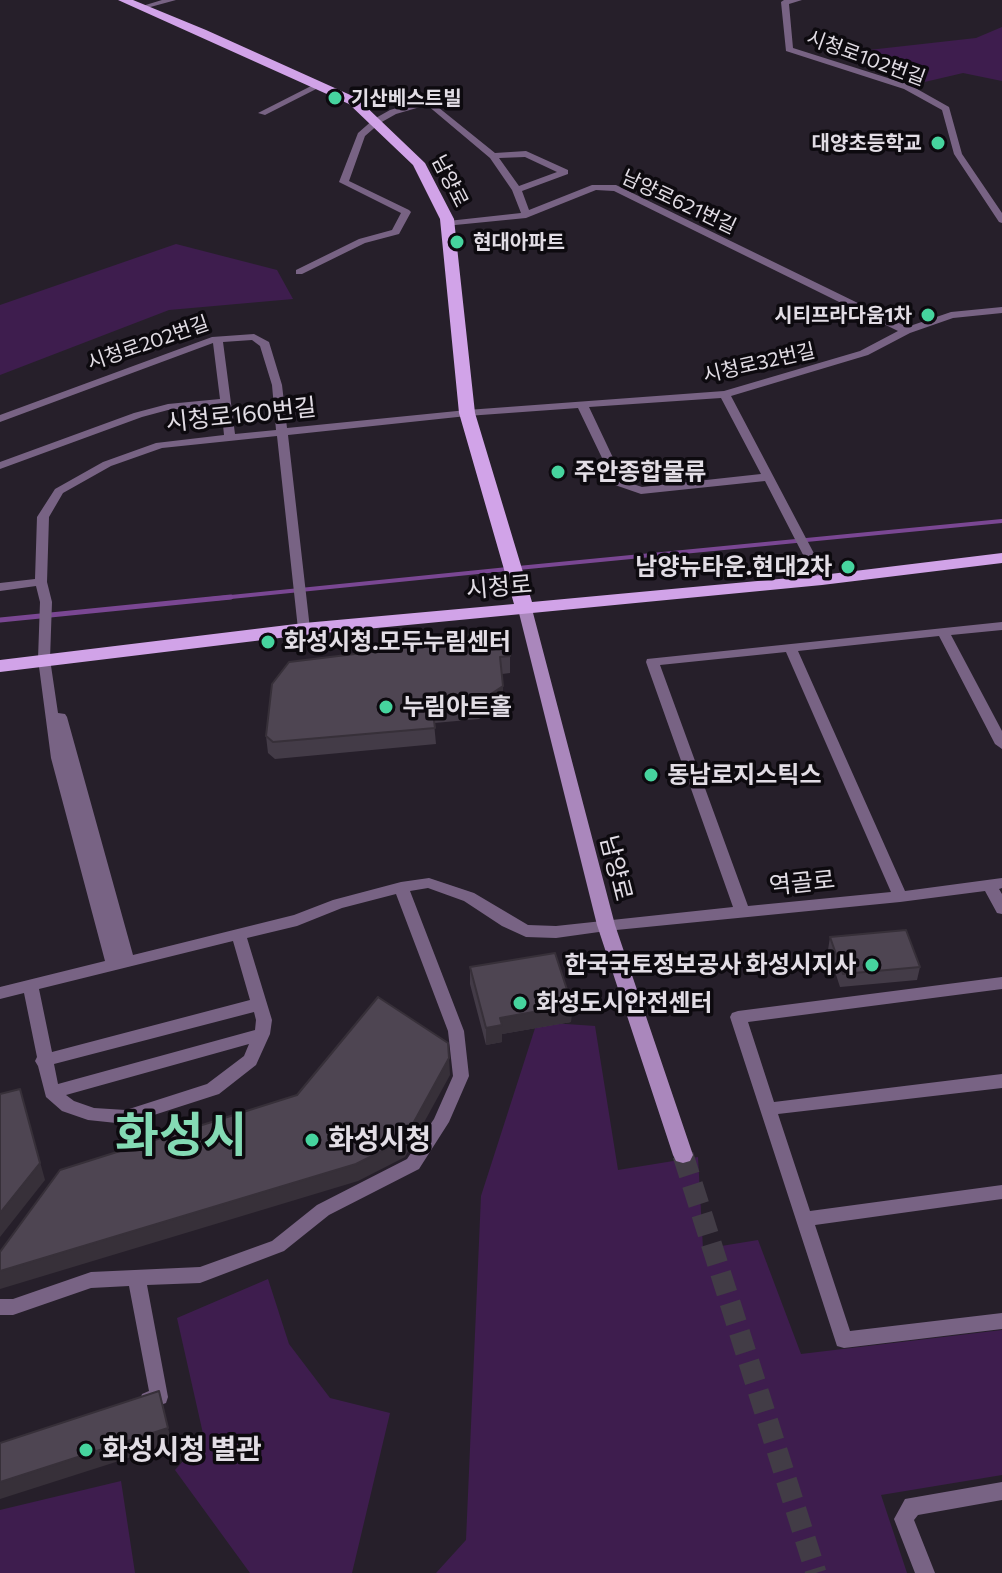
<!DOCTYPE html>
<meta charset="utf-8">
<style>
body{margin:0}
canvas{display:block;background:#261f2a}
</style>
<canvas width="1002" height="1573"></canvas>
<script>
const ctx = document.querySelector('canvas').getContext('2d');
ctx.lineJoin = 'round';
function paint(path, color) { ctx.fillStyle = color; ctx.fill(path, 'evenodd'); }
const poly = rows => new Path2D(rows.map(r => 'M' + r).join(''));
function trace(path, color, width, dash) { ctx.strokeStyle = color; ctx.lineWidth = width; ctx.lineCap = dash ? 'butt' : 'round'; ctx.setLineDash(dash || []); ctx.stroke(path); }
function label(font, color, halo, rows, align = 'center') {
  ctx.font = font + ' Commissioner,"Noto Sans KR",sans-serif'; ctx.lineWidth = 7; ctx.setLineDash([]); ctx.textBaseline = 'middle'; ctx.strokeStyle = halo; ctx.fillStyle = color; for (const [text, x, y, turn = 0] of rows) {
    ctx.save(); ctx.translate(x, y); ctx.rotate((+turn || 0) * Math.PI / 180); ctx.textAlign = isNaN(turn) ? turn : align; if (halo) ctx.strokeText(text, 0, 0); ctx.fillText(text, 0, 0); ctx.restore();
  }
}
paint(poly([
 [1002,27,1002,81,963,73,916,84,833,54,976,38],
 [176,244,277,270,293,299,169,310,0,375,0,305],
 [537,1022,595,1026,618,1170,698,1157,703,1249,758,1240,801,1354,1002,1330,1002,1475,881,1495,907,1573,436,1573,466,1540,481,1196],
 [268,1279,289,1344,330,1398,390,1413,352,1573,250,1573,175,1470,204,1438,177,1318],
 [121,1481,135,1573,0,1573,0,1510]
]), '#3e1d4e');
trace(poly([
 [518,568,1002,521],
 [211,599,508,569]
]), '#7a4793', 4);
trace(poly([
 [0,620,231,597]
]), '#7a4793', 5);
trace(poly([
 [683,1155,816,1573]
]), '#423c46', 21, [21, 10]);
paint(poly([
 [162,0,176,0,143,9,139,7,162,0],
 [784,0,802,0,789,4,793,48,910,85,949,107,962,154,1002,213,1002,223,999,222,954,154,942,110,904,89,786,51,781,2,784,0],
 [317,83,324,85,265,115,258,113,317,83],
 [428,99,495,153,526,151,568,170,568,174,522,191,529,210,592,185,616,185,907,327,951,312,1002,307,1002,313,953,318,910,333,868,355,731,396,828,580,822,584,816,580,765,481,641,494,615,485,578,408,467,416,288,435,310,629,304,633,298,629,277,436,162,448,111,466,63,493,49,517,47,582,52,602,50,659,58,713,65,714,67,717,133,955,294,915,333,900,401,882,429,878,474,893,528,925,556,926,733,907,646,662,647,659,1002,622,1002,630,951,635,1002,731,1002,749,995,744,939,636,798,651,905,891,1002,878,1002,888,999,889,1002,894,1002,914,997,913,985,891,900,902,606,931,556,938,526,937,502,926,464,901,428,888,410,891,464,1031,469,1076,449,1122,419,1169,329,1215,284,1251,200,1283,147,1285,168,1397,166,1403,149,1409,142,1406,140,1400,142,1394,149,1391,129,1286,91,1288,13,1315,0,1315,0,1299,13,1299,91,1272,200,1267,272,1241,317,1205,407,1159,434,1119,453,1076,448,1031,396,894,342,908,297,926,247,938,272,1020,270,1034,256,1065,219,1094,126,1124,88,1120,62,1111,46,1097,38,1066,35,1061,37,1057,24,993,0,999,0,987,105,961,51,758,38,659,40,602,36,586,0,591,0,583,35,579,37,517,55,489,103,462,156,443,224,435,221,405,168,410,142,417,0,469,0,462,134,413,168,404,220,399,213,343,0,422,0,415,212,337,254,334,269,342,282,385,287,428,467,410,724,391,860,351,898,331,614,191,596,190,526,218,445,226,445,222,448,221,521,213,512,190,490,158,427,105,396,114,380,123,365,136,349,181,409,210,411,212,399,234,365,243,302,274,296,274,296,270,359,239,392,230,401,213,339,182,358,133,374,119,390,110,428,99],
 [525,157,557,172,519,186,499,158,525,157],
 [252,340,260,346,272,385,276,430,235,434,223,342,252,340],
 [721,398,761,474,642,487,624,481,589,407,721,398],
 [786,652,891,892,748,906,660,665,786,652],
 [233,941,250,1000,52,1052,39,989,233,941],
 [254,1012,256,1020,255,1030,58,1084,54,1064,254,1012],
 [249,1044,244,1056,207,1084,126,1110,94,1108,74,1101,66,1095,249,1044],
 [1002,977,1002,989,748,1022,774,1102,1002,1074,1002,1088,778,1114,810,1211,1002,1185,1002,1199,815,1225,850,1331,1002,1313,1002,1329,844,1348,837,1346,730,1017,732,1013,738,1011,1002,977],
 [1002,1482,1002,1500,918,1515,914,1520,935,1573,915,1573,894,1519,905,1499,1002,1482]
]), '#786384');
paint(poly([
 [525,605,532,609,615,925,693,1155,690,1161,683,1163,676,1161,673,1155,597,925,518,609,525,605]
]), '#aa87bc');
paint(poly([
 [118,0,133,0,206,30,357,98,425,163,454,219,475,413,532,602,822,575,1002,553,1002,563,822,585,304,635,0,672,0,660,304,623,514,604,459,413,440,219,413,165,349,104,118,0]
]), '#d1a3e8');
paint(poly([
 [510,656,510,673,502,674,503,703,479,719,434,723,436,744,275,759,268,753,266,736,289,662],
 [830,937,920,967,917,980,840,987,828,950],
 [470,967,572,1005,571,1022,502,1034,502,1042,486,1045,470,984]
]), '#433b47');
paint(poly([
 [503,686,503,703,479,719,479,702],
 [572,1005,571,1022,502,1034,502,1042,486,1045,486,1028,500,1018],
 [449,1058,450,1075,405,1157,358,1181,0,1289,0,1271],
 [20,1089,45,1180,0,1237,0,1213],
 [168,1428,172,1444,0,1499,0,1482]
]), '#373039');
const building = poly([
 [501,630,508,636,510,656,500,657,503,686,479,702,432,706,435,728,273,742,266,736,272,684,289,662,404,648,423,636,501,630],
 [906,930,920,967,843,974,830,937,906,930],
 [555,953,572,1005,500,1018,502,1025,486,1028,470,967,555,953],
 [378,997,448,1043,449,1058,404,1140,356,1164,0,1271,0,1252,60,1170,297,1095,378,997],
 [20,1089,40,1163,0,1213,0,1094,20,1089],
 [159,1391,168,1428,0,1482,0,1443,159,1391]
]);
paint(building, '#4e4552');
trace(building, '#373039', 2);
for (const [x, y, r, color] of [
 [335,98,8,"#46d49e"],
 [938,143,8,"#46d49e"],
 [457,242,8,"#46d49e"],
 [928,315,8,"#46d49e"],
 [558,472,8,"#46d49e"],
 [848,567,8,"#46d49e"],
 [268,642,8,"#46d49e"],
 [386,707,8,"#46d49e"],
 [651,775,8,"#46d49e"],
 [872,965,8,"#46d49e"],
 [520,1003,8,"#46d49e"],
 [312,1140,8,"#46d49e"],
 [86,1450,8,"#46d49e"]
]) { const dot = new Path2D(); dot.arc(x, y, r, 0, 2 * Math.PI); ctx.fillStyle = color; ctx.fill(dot); trace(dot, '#0d0a0f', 3); }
label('20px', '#e2dde5', '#0d0a0f', [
 ["시청로102번길",866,58,20],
 ["남양로",450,181,63],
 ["남양로621번길",679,202,25],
 ["시청로202번길",148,343,-19],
 ["시청로32번길",759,363,-13]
]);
label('bold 20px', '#e2dde5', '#0d0a0f', [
 ["기산베스트빌",351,98],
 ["대양초등학교",922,143,"right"],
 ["현대아파트",473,242],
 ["시티프라다움1차",912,315,"right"]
], 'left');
label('24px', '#e2dde5', '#0d0a0f', [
 ["시청로160번길",241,415,-6],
 ["시청로",499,587,-5],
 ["남양로",616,868,76],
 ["역골로",802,883,-6]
]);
label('bold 24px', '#e2dde5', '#0d0a0f', [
 ["주안종합물류",574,472],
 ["남양뉴타운.현대2차",832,567,"right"],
 ["화성시청.모두누림센터",284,642],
 ["누림아트홀",402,707],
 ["동남로지스틱스",667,775],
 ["한국국토정보공사 화성시지사",856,965,"right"],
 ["화성도시안전센터",536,1003]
], 'left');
label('bold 28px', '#e2dde5', '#0d0a0f', [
 ["화성시청",328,1140],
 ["화성시청 별관",102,1450]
], 'left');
label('bold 48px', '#84dab4', '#0d0a0f', [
 ["화성시",181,1136]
]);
</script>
